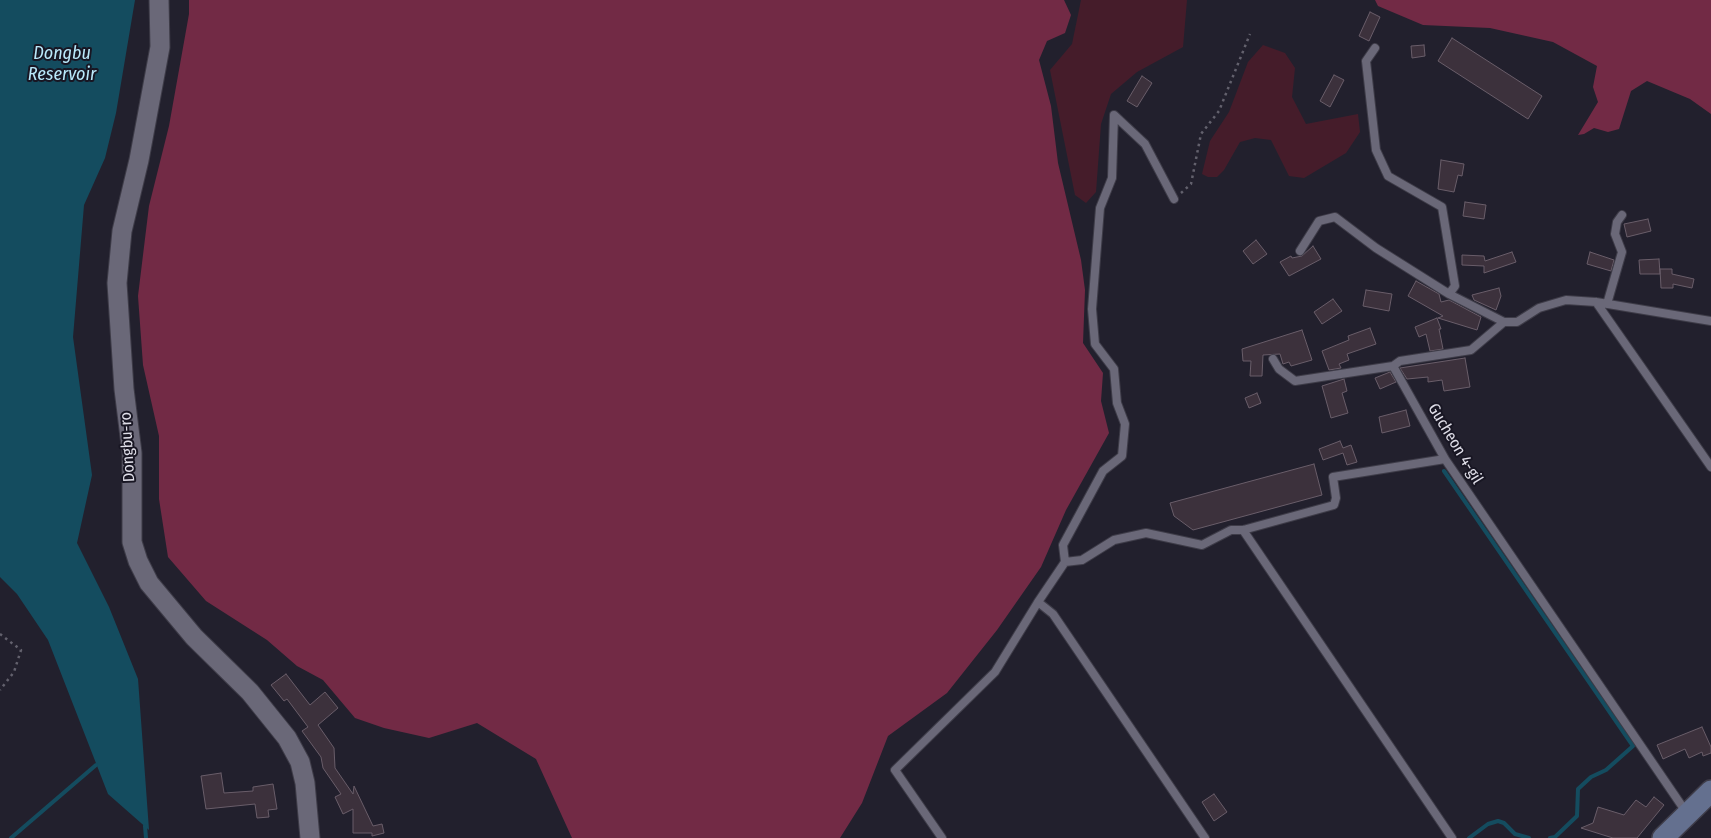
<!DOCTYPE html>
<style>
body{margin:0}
canvas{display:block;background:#22202d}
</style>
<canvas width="1711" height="838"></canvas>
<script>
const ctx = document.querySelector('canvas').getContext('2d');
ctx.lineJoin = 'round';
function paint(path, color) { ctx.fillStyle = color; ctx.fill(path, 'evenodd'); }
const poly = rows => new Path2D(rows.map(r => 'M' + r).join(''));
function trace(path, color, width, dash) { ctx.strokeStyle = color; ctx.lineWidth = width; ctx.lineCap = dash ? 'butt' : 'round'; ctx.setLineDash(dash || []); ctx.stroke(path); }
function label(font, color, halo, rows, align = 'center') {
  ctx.font = font + ' "Fira Sans Condensed",sans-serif'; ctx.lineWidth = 4; ctx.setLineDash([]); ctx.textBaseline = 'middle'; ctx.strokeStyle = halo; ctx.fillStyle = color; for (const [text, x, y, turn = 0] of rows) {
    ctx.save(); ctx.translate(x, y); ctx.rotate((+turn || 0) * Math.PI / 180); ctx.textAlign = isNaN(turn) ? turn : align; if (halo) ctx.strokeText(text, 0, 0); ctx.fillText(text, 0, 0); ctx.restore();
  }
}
paint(poly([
 [1081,0,1187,0,1183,47,1137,72,1111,94,1101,124,1096,192,1086,203,1075,195,1050,70,1072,44],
 [1263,45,1285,53,1295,68,1292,97,1306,124,1358,114,1360,132,1346,153,1304,178,1289,176,1271,140,1255,138,1240,142,1224,170,1217,177,1208,177,1202,174,1210,141,1229,112,1248,62]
]), '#451c2a');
paint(poly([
 [189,0,1064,0,1071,15,1065,33,1047,41,1039,60,1051,106,1058,163,1081,260,1085,290,1083,343,1103,373,1101,401,1109,433,1066,510,1041,567,997,630,947,693,888,736,862,803,840,838,572,838,536,759,477,723,429,738,384,728,355,718,323,680,297,666,267,640,206,601,168,557,159,499,159,436,143,365,138,296,149,206,169,126,189,14],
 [1375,0,1711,0,1711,114,1690,99,1647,81,1631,91,1619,129,1608,132,1594,128,1584,134,1578,135,1598,102,1593,87,1597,66,1553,42,1490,28,1423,25,1378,6]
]), '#722a45');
paint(poly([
 [0,0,135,0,116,113,105,158,84,205,73,337,92,475,77,543,109,607,138,679,149,830,108,794,48,640,17,594,0,577]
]), '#144c5f');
trace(poly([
 [1444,471,1633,746,1606,770,1591,777,1578,789,1577,816,1555,837,1550,838],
 [145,826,146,838],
 [11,838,96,765],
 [1469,838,1488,824,1498,821,1504,823,1515,834,1529,838]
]), '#144c5f', 4);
const building = poly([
 [1370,12,1380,17,1369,41,1359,36,1370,12],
 [1452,38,1542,96,1528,119,1438,61,1452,38],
 [1424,45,1425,56,1412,58,1411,46,1424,45],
 [1334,75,1344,80,1330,107,1320,101,1334,75],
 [1142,76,1152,83,1137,107,1127,101,1142,76],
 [1441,160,1464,164,1462,176,1458,175,1454,192,1438,189,1441,160],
 [1465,202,1486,205,1484,219,1463,216,1465,202],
 [1648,219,1651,231,1627,237,1624,224,1648,219],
 [1256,240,1267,254,1253,264,1243,251,1256,240],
 [1313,246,1321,259,1289,276,1280,262,1291,256,1292,258,1302,256,1313,246],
 [1512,252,1516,262,1484,273,1484,266,1462,265,1462,255,1484,256,1485,261,1512,252],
 [1590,252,1614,260,1611,271,1587,264,1590,252],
 [1659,259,1660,274,1640,274,1639,260,1659,259],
 [1660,269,1672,269,1672,274,1694,279,1692,288,1673,284,1673,288,1661,288,1660,269],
 [1416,281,1439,294,1441,302,1449,300,1481,317,1477,330,1438,318,1443,316,1408,296,1416,281],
 [1499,288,1501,296,1496,310,1474,300,1472,295,1499,288],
 [1366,290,1392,294,1389,311,1363,306,1366,290],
 [1333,299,1342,311,1322,324,1314,312,1333,299],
 [1437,318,1441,329,1439,329,1443,349,1430,351,1426,334,1419,337,1415,327,1437,318],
 [1370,328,1376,344,1347,354,1349,360,1339,364,1341,368,1329,370,1322,351,1349,340,1348,336,1370,328],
 [1302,330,1312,360,1291,366,1289,362,1283,364,1280,354,1263,355,1262,376,1250,376,1251,361,1243,361,1242,349,1302,330],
 [1465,358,1470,387,1444,391,1442,380,1428,382,1428,377,1407,379,1400,368,1465,358],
 [1390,372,1396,382,1380,389,1375,378,1390,372],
 [1344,379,1347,391,1342,393,1348,413,1331,418,1322,386,1344,379],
 [1257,393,1261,403,1249,408,1245,398,1257,393],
 [1406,410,1410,426,1382,433,1379,417,1406,410],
 [1340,441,1343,448,1351,445,1357,462,1347,465,1343,453,1323,460,1319,449,1340,441],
 [1314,464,1322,495,1193,530,1174,516,1170,503,1314,464],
 [286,674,310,705,325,692,338,708,318,725,334,748,335,768,353,794,354,786,373,826,382,824,384,833,372,836,372,833,353,833,353,809,343,814,335,797,341,794,323,768,321,757,302,731,308,727,287,699,284,701,271,685,286,674],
 [1702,727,1711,747,1711,753,1703,756,1702,752,1689,758,1685,749,1663,759,1657,745,1702,727],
 [221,773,224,793,253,791,253,787,273,784,277,809,268,810,269,817,257,818,255,804,206,809,201,776,221,773],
 [1214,794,1227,812,1214,821,1202,802,1214,794],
 [1654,797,1664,805,1637,838,1613,838,1581,828,1593,823,1598,807,1624,815,1636,800,1646,807,1654,797]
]);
paint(building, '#3c313c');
trace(building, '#695d69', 1);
const service = poly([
 [1375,48,1366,61,1376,150,1388,176,1442,207,1455,286,1449,294],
 [1300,251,1319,221,1335,217,1376,248,1449,294,1504,322],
 [1596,302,1711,467],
 [1607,304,1622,252,1615,234,1617,222,1622,215],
 [1273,359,1279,369,1295,381,1393,366],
 [1243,530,1452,838],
 [1065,562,1082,560,1114,540,1146,533,1202,545,1231,530,1243,530,1334,505,1336,498,1333,477,1445,459],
 [1038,602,1053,614,1205,838],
 [1686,812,1445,459,1393,366,1400,361,1471,350,1504,322,1517,322,1539,308,1566,300,1596,302,1711,321],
 [942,838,895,770,995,672,1038,602,1065,562,1063,545,1103,471,1122,456,1125,424,1117,403,1114,369,1095,344,1092,309,1100,208,1112,178,1114,115,1145,144,1174,199]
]);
const tertiary = poly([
 [159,0,160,47,139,160,122,231,117,283,124,389,132,453,132,542,138,561,149,583,194,637,250,692,287,738,300,762,305,783,310,838]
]);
const secondary = poly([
 [1663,838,1711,791]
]);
trace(service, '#3e3c48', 10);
trace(tertiary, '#3e3c48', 21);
trace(secondary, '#3e3c48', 24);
trace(poly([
 [1181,193,1191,184,1201,134,1219,111,1250,34],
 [0,634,21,650,14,672,0,690]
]), '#63616d', 2.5, [2.5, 4]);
trace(service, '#6a6878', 8);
trace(tertiary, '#6a6878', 19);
trace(secondary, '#64708f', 21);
label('16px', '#e0dfe9', '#181623', [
 ["Gucheon 4-gil",1455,444,59],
 ["Dongbu-ro",128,447,-93]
]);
label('italic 18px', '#b9e8fa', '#181623', [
 ["Dongbu",62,54],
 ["Reservoir",62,75]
]);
</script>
